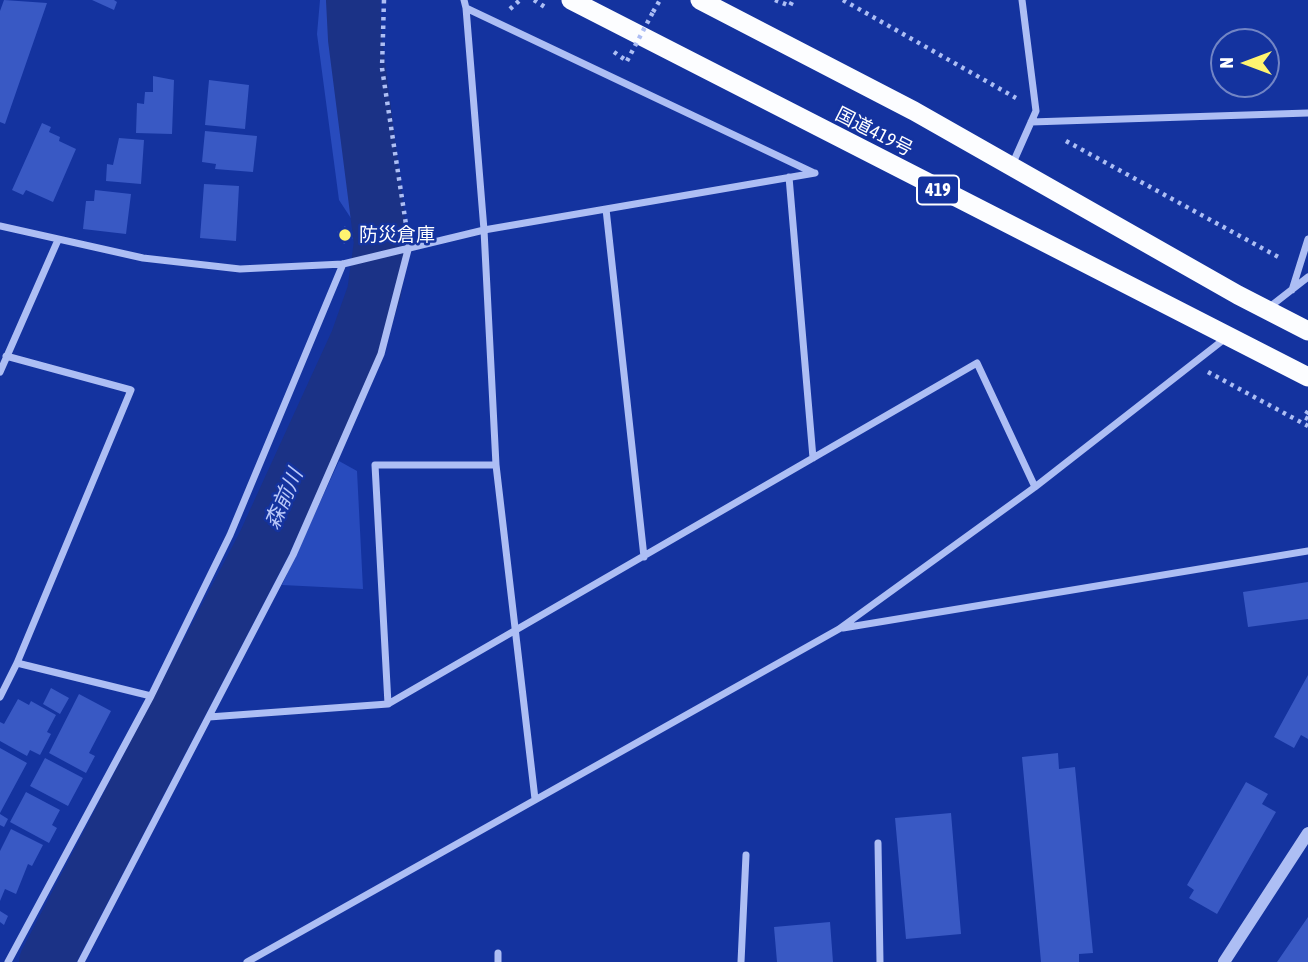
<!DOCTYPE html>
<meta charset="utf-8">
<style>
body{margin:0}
#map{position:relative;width:1308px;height:962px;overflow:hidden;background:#14339f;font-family:"Asap Condensed",sans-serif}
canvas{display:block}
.north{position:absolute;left:1210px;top:28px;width:70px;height:70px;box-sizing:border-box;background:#14339f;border:2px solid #7285c5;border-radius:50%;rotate:270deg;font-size:19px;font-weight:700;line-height:28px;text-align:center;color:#fff}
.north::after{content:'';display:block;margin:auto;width:24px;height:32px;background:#fff470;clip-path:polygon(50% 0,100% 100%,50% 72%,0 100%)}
</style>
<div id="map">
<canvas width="1308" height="962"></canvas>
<div class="north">N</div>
</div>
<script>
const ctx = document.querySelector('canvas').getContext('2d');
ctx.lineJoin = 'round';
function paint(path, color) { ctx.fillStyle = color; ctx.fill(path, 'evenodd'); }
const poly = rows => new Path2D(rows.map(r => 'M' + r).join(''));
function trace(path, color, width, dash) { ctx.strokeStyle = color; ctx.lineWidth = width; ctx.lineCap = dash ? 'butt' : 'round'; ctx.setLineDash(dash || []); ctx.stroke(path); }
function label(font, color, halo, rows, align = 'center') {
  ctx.font = font + ' "Asap Condensed","Noto Sans JP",sans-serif'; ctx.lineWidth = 5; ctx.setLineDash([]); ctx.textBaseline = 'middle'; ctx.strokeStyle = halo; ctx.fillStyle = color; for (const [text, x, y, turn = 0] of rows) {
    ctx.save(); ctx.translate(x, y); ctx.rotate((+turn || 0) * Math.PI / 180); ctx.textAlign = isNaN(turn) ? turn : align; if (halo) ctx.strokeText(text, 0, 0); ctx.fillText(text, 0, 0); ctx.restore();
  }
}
paint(poly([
 [320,0,348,0,350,41,373,214,358,229,339,200,317,34],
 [339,461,357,471,363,589,282,585]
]), '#284bbd');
trace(poly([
 [46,962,264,544,357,341,374,293,381,243,355,39,353,0]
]), '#1b3286', 54);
paint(poly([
 [4,0,47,3,5,124,0,122,0,11],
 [92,0,114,0,117,2,114,10],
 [153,76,174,80,172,134,136,133,137,103,144,104,145,92,153,92],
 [209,80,249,85,245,129,205,125],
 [42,123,51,127,49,132,60,137,59,141,76,149,53,202,26,190,23,195,12,190],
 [205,131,257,136,253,172,215,169,216,164,202,162],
 [119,138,144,140,141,184,106,181,107,164,113,165],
 [204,184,239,186,236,241,200,238],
 [95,190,131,194,126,234,83,229,86,201,94,201],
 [345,226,353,238,344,244,337,232],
 [1308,582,1308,619,1248,627,1243,592],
 [1308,675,1308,739,1301,735,1294,748,1274,737],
 [51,688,69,698,60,714,43,704],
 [79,694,111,711,89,753,95,756,86,773,49,753],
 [18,699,29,705,31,701,56,715,47,732,51,734,40,755,30,750,27,756,0,741,0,722,4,724],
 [0,748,27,763,0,813],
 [1058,753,1059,769,1075,767,1093,953,1079,954,1079,962,1041,962,1022,757],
 [45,758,83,778,68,806,30,786],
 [1246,782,1268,794,1262,804,1276,812,1217,914,1189,898,1194,890,1187,885],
 [26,792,60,810,52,825,57,828,49,843,10,822],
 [951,813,961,934,906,939,895,818],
 [0,814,8,819,4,827,0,825],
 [11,829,43,845,32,866,28,864,16,894,5,889,0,901,0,851],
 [0,911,8,916,4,925,0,922],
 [1308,917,1308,962,1277,962],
 [830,922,833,962,777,962,774,927]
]), '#3959c4');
trace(poly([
 [384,0,382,68,407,231],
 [534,0,548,9],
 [775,0,790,6,793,0],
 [843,0,1016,98],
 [510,9,520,0],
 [653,12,660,0],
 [614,52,627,61],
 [1066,141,1282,259],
 [1208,372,1308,426],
 [1308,411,1304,417,1308,419]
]), '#adbef4', 4.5, [3.5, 5]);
trace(poly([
 [464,0,466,8,814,173],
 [466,8,484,230,496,465,535,799],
 [1031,122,1308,113],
 [1012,165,1036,111,1022,0],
 [789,177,813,458],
 [606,209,644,557],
 [0,226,143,258,240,269,343,264,484,230,815,173],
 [1292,290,1308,239],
 [1267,309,1308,277],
 [0,372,58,240],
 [843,628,1308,551],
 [17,663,151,696],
 [0,697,17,663,131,390,6,356],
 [388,704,375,465,496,465],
 [209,717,388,704,977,363,1035,487],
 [878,843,880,962],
 [8,962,151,696,230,535,343,264],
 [81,962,293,555,381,354,409,246],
 [247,962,839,629,1035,487,1227,337],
 [498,962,498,953],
 [741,962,746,855]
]), '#adbef4', 7);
trace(poly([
 [1224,962,1308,833]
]), '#adbef4', 12);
trace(poly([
 [571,0,1308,377],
 [700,0,914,111,1238,295,1308,331]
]), '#fcfdff', 19);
trace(poly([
 [627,61,653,12]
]), '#adbef4', 4.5, [3.5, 5]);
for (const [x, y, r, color] of [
 [345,235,7,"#fff470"]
]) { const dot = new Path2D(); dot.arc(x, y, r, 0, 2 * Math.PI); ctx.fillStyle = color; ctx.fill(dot); trace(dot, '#14339f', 2.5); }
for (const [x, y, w] of [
 [938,190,42]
]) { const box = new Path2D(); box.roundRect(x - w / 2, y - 14.5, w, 29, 5); ctx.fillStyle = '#14339f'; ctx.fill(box); trace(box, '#fff', 2); }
label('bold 18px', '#fff', null, [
 ["419",938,190]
]);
label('19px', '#fff', '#14339f', [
 ["国道419号",874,132,27]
]);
label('19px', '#fff', '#14339f', [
 ["防災倉庫",359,235]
], 'left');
label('italic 21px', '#bac9fa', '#14339f', [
 ["森前川",284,499,-66]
]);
</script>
